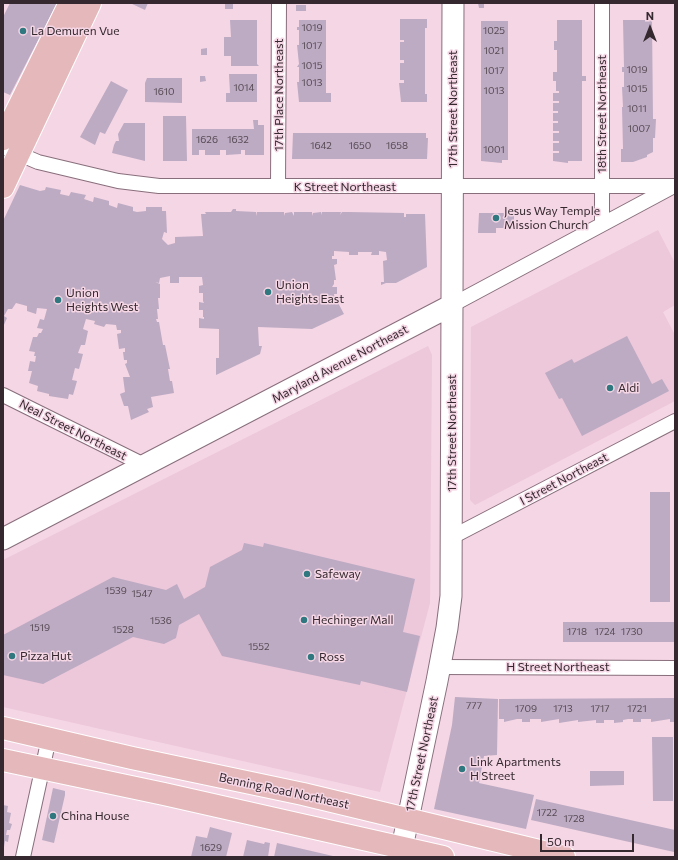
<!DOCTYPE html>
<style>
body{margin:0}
#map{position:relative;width:678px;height:860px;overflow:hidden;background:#f5d6e5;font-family:Commissioner,sans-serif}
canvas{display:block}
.frame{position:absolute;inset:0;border:4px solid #35292f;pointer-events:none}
.north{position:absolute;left:630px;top:8px;width:40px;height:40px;-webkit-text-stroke:3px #f5d6e5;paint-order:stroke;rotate:0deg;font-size:11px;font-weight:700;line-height:16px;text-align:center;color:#35292f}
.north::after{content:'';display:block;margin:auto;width:14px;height:18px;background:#35292f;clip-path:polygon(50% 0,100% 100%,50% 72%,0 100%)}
.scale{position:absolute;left:540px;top:834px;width:94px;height:18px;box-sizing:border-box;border:2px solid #35292f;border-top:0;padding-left:5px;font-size:12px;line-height:14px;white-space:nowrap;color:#35292f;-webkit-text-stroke:3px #f5d6e5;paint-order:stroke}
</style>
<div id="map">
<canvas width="678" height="860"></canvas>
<div class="frame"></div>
<div class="north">N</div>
<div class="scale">50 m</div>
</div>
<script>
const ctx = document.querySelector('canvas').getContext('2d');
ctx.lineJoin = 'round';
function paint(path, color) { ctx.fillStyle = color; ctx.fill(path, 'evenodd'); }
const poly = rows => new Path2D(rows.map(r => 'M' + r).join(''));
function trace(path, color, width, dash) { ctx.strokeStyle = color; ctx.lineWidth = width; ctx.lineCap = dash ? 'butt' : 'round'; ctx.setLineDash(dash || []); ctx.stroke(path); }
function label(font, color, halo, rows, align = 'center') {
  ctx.font = font + ' Commissioner,sans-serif'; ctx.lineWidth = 3; ctx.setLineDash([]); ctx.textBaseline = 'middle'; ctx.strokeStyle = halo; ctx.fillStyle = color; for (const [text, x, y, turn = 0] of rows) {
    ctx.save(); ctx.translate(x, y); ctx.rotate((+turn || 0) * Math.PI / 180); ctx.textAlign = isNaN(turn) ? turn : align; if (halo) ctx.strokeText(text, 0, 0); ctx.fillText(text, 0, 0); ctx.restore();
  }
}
paint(poly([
 [658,230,675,263,675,305,663,312,675,335,675,401,475,505,470,500,471,327],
 [428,346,432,355,430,603,380,792,3,707,3,560]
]), '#edc7da');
paint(poly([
 [10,3,57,3,10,95,3,92,3,17],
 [130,3,148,3,145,10],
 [225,3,233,3,233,9,225,9],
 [478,3,484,3,484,8,479,8],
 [296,5,306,5,306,11,296,11],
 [400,19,427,19,427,28,425,28,425,94,427,94,427,102,401,102,399,83,404,83,404,80,400,80,400,63,404,63,404,60,400,60,400,42,404,42,404,40,400,40],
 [230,20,257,20,257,64,259,66,231,66,231,56,224,56,224,37,231,37],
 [299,20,326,20,326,93,331,93,331,102,299,102,297,82,299,82,299,67,297,67,299,64,297,45,299,45,299,30,297,30,297,27,299,27],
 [557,20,582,20,582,76,586,76,586,81,582,81,582,161,568,161,568,163,553,161,553,153,559,153,559,151,553,151,553,143,559,143,559,141,553,141,553,133,559,133,559,131,553,131,553,123,558,123,558,121,553,121,553,113,558,113,558,111,553,111,553,103,559,103,559,101,553,101,553,93,559,93,559,91,556,91,556,81,553,81,553,72,557,72,557,50,554,50,554,41,557,41],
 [623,20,652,20,653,119,656,119,655,138,653,138,653,152,647,155,647,157,633,162,621,162,621,149,623,149,622,107,623,107,622,87,624,87,624,72,622,72,622,67,624,67],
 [481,21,508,21,508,160,502,160,502,163,481,161],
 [207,48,207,55,201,55,201,49],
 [229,74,257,74,257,102,226,102,226,93,230,93],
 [200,76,205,76,206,81,200,82],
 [147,78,182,78,182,103,145,102,145,83],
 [111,81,128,90,105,134,100,132,95,145,80,137],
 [163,116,186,116,187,161,163,161],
 [253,120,258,120,258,125,264,125,264,155,245,155,245,150,241,150,241,154,226,155,226,150,220,150,220,155,205,155,205,150,199,150,199,155,192,155,192,129,254,129],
 [124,123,145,123,145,161,112,153,114,145,116,141,119,141,118,134],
 [293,133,426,133,426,138,428,138,427,159,292,159],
 [20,185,40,191,45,190,46,187,61,190,60,194,69,196,71,192,86,195,84,199,93,202,94,197,109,201,109,205,117,208,118,203,133,207,133,211,137,212,146,211,146,207,162,207,162,211,166,211,167,233,164,232,162,239,168,245,175,243,175,237,203,236,201,214,206,214,205,212,231,212,233,209,236,209,236,211,256,212,256,216,257,212,265,212,265,216,265,212,284,212,284,216,285,213,292,212,294,216,294,212,312,212,312,216,313,213,321,212,322,215,322,212,341,212,340,215,342,212,349,212,404,213,404,217,406,217,406,214,425,214,427,267,396,283,386,283,381,285,381,282,384,282,383,261,387,260,386,252,379,251,379,255,371,255,372,252,358,252,358,255,349,255,349,252,334,251,334,256,332,256,332,259,337,259,337,264,334,265,336,280,334,280,334,284,332,287,337,287,337,294,334,294,335,299,336,299,344,314,312,329,258,327,259,346,262,346,260,354,216,375,216,358,219,358,219,329,199,328,199,318,204,319,204,317,203,317,203,310,199,310,199,302,204,303,203,301,203,293,199,293,199,286,203,285,202,277,179,277,179,283,170,283,170,276,160,278,159,283,155,282,160,284,160,298,158,298,159,309,157,309,158,319,156,319,157,322,159,322,163,345,165,345,170,369,168,369,170,381,172,381,174,393,151,397,153,407,147,409,149,412,131,420,128,406,124,406,120,394,125,392,123,377,130,377,125,364,127,363,127,360,124,360,123,352,125,352,125,348,119,349,117,334,121,333,121,330,117,330,116,325,106,324,104,327,94,324,95,321,86,319,83,329,88,331,85,345,81,345,78,353,83,354,79,369,75,368,72,380,77,381,73,395,69,394,68,399,49,396,49,394,37,391,38,386,29,383,32,371,28,371,30,361,35,362,36,356,34,356,35,352,29,351,33,337,37,337,39,333,41,333,43,329,37,328,40,319,44,320,47,309,37,308,36,314,27,311,27,306,16,303,12,309,8,309,4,316,7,318,3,327,3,221],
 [479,213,514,213,514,224,510,225,510,228,496,228,496,233,478,233],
 [627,336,652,384,662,379,669,391,582,436,562,398,559,399,545,373,572,359,574,363],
 [650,492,670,492,670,602,650,602],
 [244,543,263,547,264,543,415,579,403,632,420,636,407,692,361,681,360,685,222,656,199,614,179,625,176,638,164,644,133,637,43,684,3,675,3,635,113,577,166,590,177,584,184,599,205,587,210,567,242,550],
 [563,622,675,622,675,642,563,642],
 [455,697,498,699,497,755,484,756,479,783,534,795,526,829,434,809,452,725],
 [675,698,675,722,670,722,670,719,651,722,651,719,641,719,641,722,633,722,633,719,628,719,623,720,623,722,614,723,614,720,604,720,604,723,596,723,596,720,578,722,578,720,559,723,559,719,541,722,541,719,530,719,530,722,522,722,522,719,517,719,504,722,504,719,499,719,499,699],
 [652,737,673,737,673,801,653,801],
 [590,771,624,771,624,785,590,786],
 [53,788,65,791,65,795,54,843,42,840],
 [536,799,675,830,674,852,531,820],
 [3,805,8,806,7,812,11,813,9,823,12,824,10,830,7,830,6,835,9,835,8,842,5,841,4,847],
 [210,827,232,833,226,857,191,857,196,836,207,838],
 [247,840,264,844,265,842,270,843,268,857,243,857],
 [277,843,333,856,332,857,274,857]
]), '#bdabc3');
const street = poly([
 [602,3,602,224],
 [3,147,38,162,118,181,159,186,674,186],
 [278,186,279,3],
 [452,305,672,187],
 [3,395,144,465],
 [452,537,675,421],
 [440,667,675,668],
 [23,857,49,738]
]);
const secondary = poly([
 [3,539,452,305],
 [400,857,437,681,447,628,451,596,453,3]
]);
const primary = poly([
 [3,139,70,3],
 [3,187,90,3],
 [3,728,132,758,303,794,564,857],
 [3,760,164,794,443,857]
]);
trace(street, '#886e7b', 16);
trace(secondary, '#886e7b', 23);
trace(primary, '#fff', 24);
trace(street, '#fff', 14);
trace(secondary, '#fff', 21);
trace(primary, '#e5b8bb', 22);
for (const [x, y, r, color] of [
 [23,31,4,"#2f787f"],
 [496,218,4,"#2f787f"],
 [268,292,4,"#2f787f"],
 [58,300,4,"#2f787f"],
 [610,388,4,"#2f787f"],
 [307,574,4,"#2f787f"],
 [304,620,4,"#2f787f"],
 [12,656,4,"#2f787f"],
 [311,657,4,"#2f787f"],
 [462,769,4,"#2f787f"],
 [53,816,4,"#2f787f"]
]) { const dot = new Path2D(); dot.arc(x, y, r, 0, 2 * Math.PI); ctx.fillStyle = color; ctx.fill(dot); trace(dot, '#f5d6e5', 1.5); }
label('10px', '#574a54', null, [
 ["1019",312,28],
 ["1025",494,31],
 ["1017",312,46],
 ["1021",494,51],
 ["1015",312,66],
 ["1019",637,70],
 ["1017",494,71],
 ["1013",312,83],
 ["1014",244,88],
 ["1015",637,89],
 ["1013",494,91],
 ["1610",164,92],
 ["1011",637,109],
 ["1007",639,129],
 ["1626",207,140],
 ["1632",238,140],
 ["1642",321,146],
 ["1650",360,146],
 ["1658",397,146],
 ["1001",494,150],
 ["1539",116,591],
 ["1547",142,594],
 ["1536",161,621],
 ["1519",40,628],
 ["1528",123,630],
 ["1718",577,632],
 ["1724",605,632],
 ["1730",632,632],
 ["1552",259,647],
 ["777",474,706],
 ["1709",526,709],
 ["1713",563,709],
 ["1717",600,709],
 ["1721",637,709],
 ["1722",547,813],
 ["1728",574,819],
 ["1629",211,848]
]);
label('12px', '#35292f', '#f5d6e5', [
 ["La Demuren Vue",31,31],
 ["Jesus Way Temple",504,211],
 ["Mission Church",504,225],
 ["Union",276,285],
 ["Heights East",276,299],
 ["Union",66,293],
 ["Heights West",66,307],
 ["Aldi",618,388],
 ["Safeway",315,574],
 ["Hechinger Mall",312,620],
 ["Pizza Hut",20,656],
 ["Ross",319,657],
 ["Link Apartments",470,762],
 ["H Street",470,776],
 ["China House",61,816]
], 'left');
label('12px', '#35292f', '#f5d6e5', [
 ["17th Place Northeast",279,95,-90],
 ["17th Street Northeast",453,109,-90],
 ["18th Street Northeast",602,114,-90],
 ["K Street Northeast",345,187],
 ["Maryland Avenue Northeast",340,364,-28],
 ["Neal Street Northeast",73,430,27],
 ["17th Street Northeast",452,433,-90],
 ["I Street Northeast",564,479,-28],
 ["H Street Northeast",558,667],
 ["17th Street Northeast",422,754,-78],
 ["Benning Road Northeast",284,791,12]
]);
</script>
